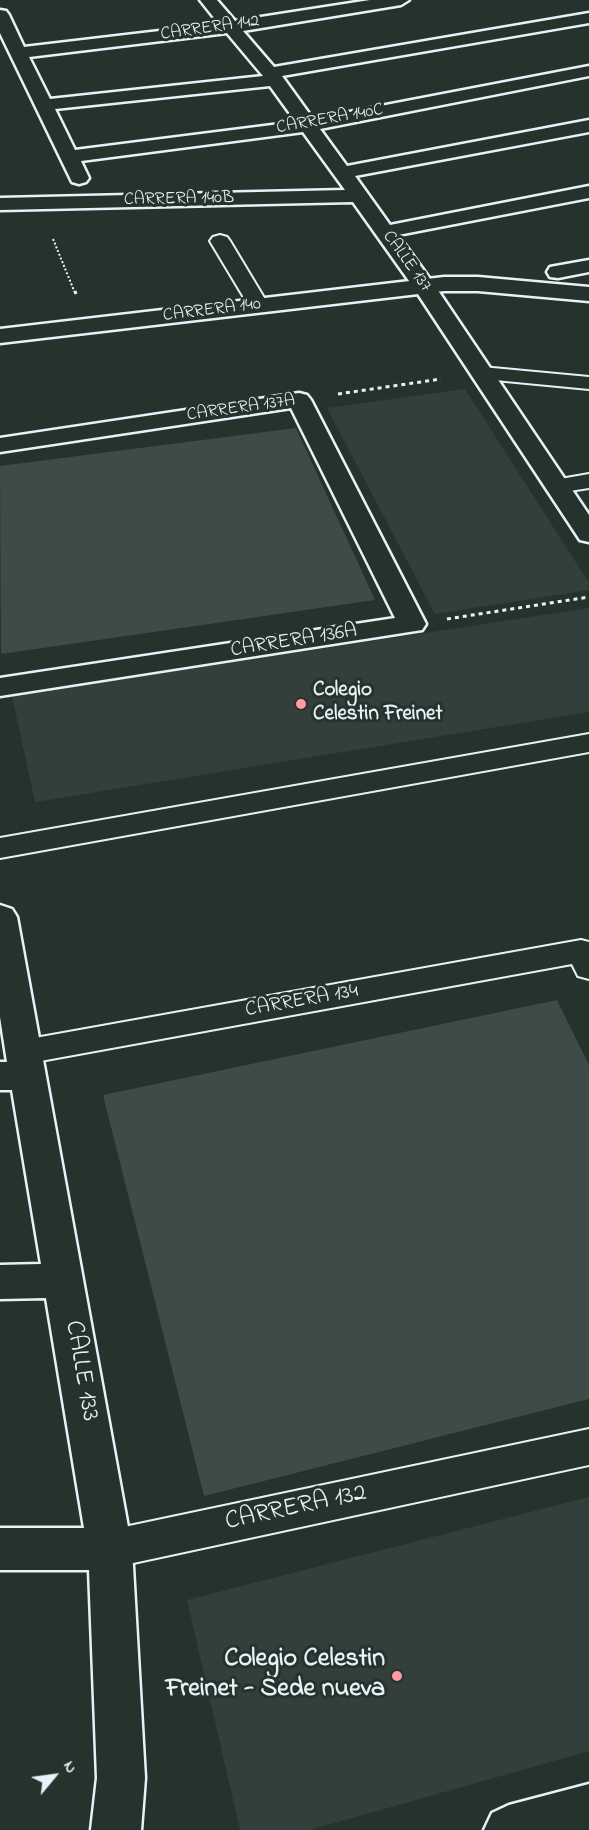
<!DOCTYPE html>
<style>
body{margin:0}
#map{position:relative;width:589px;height:1830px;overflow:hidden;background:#26332d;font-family:"Indie Flower",sans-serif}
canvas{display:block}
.north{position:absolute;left:24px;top:1746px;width:60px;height:60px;-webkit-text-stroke:4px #26332d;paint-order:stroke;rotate:61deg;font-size:16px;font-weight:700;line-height:24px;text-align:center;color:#e8f1f8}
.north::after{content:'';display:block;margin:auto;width:21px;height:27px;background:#e8f1f8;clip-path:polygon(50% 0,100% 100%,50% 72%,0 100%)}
</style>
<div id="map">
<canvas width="589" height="1830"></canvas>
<div class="north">N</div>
</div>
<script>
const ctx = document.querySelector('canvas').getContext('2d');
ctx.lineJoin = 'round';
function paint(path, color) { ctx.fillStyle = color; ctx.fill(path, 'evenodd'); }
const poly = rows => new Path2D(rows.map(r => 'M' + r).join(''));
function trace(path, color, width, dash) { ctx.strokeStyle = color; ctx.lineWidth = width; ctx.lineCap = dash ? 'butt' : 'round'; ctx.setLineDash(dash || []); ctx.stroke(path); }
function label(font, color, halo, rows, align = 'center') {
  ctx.font = font + ' "Indie Flower",sans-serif'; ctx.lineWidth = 6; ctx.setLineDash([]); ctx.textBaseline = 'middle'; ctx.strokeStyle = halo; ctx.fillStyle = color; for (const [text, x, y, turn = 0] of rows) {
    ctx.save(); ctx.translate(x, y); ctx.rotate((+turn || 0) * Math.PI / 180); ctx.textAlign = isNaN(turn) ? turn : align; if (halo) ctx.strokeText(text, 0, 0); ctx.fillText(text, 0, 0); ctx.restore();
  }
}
paint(poly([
 [465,389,589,583,589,590,435,614,327,408],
 [589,608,589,712,35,802,12,696],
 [589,1497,589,1751,310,1830,240,1830,187,1600]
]), '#333f3a');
paint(poly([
 [296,428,375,600,1,654,0,466],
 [557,1000,589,1065,589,1399,204,1496,103,1095]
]), '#3e4b47');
const service = poly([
 [220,235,227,237,230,241,269,306,266,310,252,310,249,306,210,241,213,237,220,235],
 [482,367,589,377,589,389,474,378,471,373,474,368,482,367],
 [589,474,589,488,557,493,549,491,545,486,549,481,589,474],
 [589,734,589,752,0,858,0,838,589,734],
 [581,940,589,942,589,979,578,976,572,964,24,1064,13,1061,8,1052,13,1043,24,1040,581,940],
 [589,1429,589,1465,110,1568,96,1563,90,1549,96,1535,110,1530,589,1429]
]);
const minor = poly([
 [200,0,217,0,235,21,370,0,409,0,401,5,243,31,274,67,589,13,589,23,282,76,313,119,589,66,589,76,320,129,347,166,589,120,589,132,355,176,390,225,589,186,589,198,398,235,435,286,589,515,589,542,580,540,414,288,353,202,0,210,0,198,345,190,303,132,81,161,89,178,86,182,79,184,72,182,0,33,0,10,6,11,9,15,24,47,219,24,200,0],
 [227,33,263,76,50,99,29,57,227,33],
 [270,86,296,122,75,150,55,109,270,86],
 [589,260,589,272,558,278,550,277,547,272,550,267,589,260],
 [299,393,307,395,311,400,426,624,422,630,0,696,0,678,395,618,291,408,0,452,0,438,299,393],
 [0,905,12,909,17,917,132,1549,145,1778,141,1830,91,1830,97,1778,89,1570,0,1570,0,1528,84,1528,46,1298,0,1299,0,1265,41,1264,12,1090,0,1090,0,1062,7,1062,0,1017,0,905],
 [589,1784,589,1830,484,1830,492,1813,509,1805,589,1784]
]);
const tertiary = poly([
 [444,277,478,277,589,287,589,301,478,291,444,291,0,343,0,329,444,277]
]);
trace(service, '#e8f1f8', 4);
trace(minor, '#e8f1f8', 5);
trace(tertiary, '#e8f1f8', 5);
trace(poly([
 [53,239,75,293]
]), '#e8f1f8', 2, [2, 2]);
trace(poly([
 [75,291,76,294],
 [338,394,441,379],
 [447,619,589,597]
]), '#e8f1f8', 3, [4, 4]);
paint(service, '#26332d');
paint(minor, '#26332d');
paint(tertiary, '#26332d');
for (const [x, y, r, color] of [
 [301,704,6,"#ff9aa2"],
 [397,1676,6,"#ff9aa2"]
]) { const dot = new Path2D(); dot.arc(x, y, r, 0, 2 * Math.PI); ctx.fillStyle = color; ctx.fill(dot); trace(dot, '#26332d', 2); }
label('18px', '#e8f1f8', '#26332d', [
 ["CARRERA 142",210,29,-8],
 ["CARRERA 140C",330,120,-10],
 ["CARRERA 140B",179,200,-1],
 ["CALLE 137",406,262,54],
 ["CARRERA 140",212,311,-7],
 ["CARRERA 137A",241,409,-8]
]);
label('21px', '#e8f1f8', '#26332d', [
 ["CARRERA 136A",294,642,-9],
 ["CARRERA 134",302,1002,-10]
]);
label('bold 21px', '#e8f1f8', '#26332d', [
 ["Colegio",313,692],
 ["Celestin Freinet",313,716]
], 'left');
label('26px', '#e8f1f8', '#26332d', [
 ["CALLE 133",80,1371,80],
 ["CARRERA 132",296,1509,-12]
]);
label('bold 26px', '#e8f1f8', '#26332d', [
 ["Colegio Celestin",385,1661],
 ["Freinet - Sede nueva",385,1691]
], 'right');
</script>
